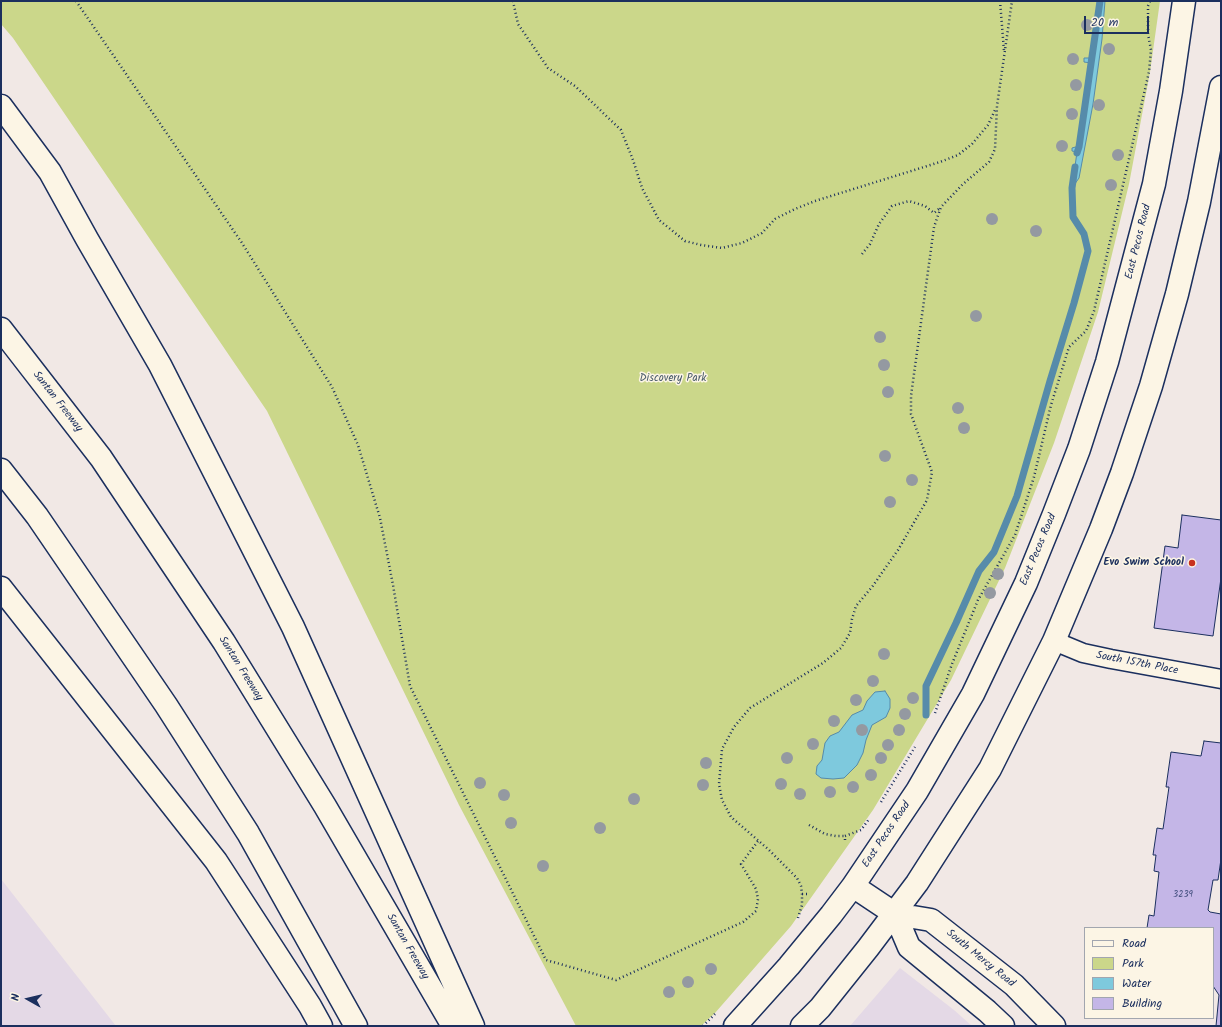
<!DOCTYPE html>
<style>
body{margin:0}
#map{position:relative;width:1222px;height:1027px;overflow:hidden;background:#f1e8e5;font-family:Kalam,sans-serif}
canvas{display:block}
.frame{position:absolute;inset:0;border:2px solid #1b2f5e;pointer-events:none}
.legend{position:absolute;left:1084px;top:927px;width:130px;height:92px;box-sizing:border-box;background:#fcf5e5;border:1px solid #a2a6af;margin:0;padding:5px 7px;list-style:none;font-size:12px;color:#1b2f5e}
.legend li{display:flex;align-items:center;gap:8px;height:20px}
.legend b{width:20px;border:1px solid #a2a6af}
.north{position:absolute;left:8px;top:979px;width:40px;height:40px;-webkit-text-stroke:3px #fcf5e5;paint-order:stroke;rotate:278deg;font-size:11px;font-weight:700;line-height:16px;text-align:center;color:#1b2f5e}
.north::after{content:'';display:block;margin:auto;width:14px;height:18px;background:#1b2f5e;clip-path:polygon(50% 0,100% 100%,50% 72%,0 100%)}
.scale{position:absolute;left:1084px;top:16px;width:65px;height:18px;box-sizing:border-box;border:2px solid #1b2f5e;border-top:0;padding-left:5px;font-size:12px;line-height:14px;white-space:nowrap;color:#1b2f5e;-webkit-text-stroke:3px #fcf5e5;paint-order:stroke}
</style>
<div id="map">
<canvas width="1222" height="1027"></canvas>
<div class="frame"></div>
<ul class="legend">
<li><b style="height:5px;background:#fcf5e5"></b>Road</li>
<li><b style="height:11px;background:#cbd78a"></b>Park</li>
<li><b style="height:11px;background:#7ec9dd"></b>Water</li>
<li><b style="height:11px;background:#c4b6e7"></b>Building</li>
</ul>
<div class="north">N</div>
<div class="scale">20 m</div>
</div>
<script>
const ctx = document.querySelector('canvas').getContext('2d');
ctx.lineJoin = 'round';
function paint(path, color) { ctx.fillStyle = color; ctx.fill(path, 'evenodd'); }
const poly = rows => new Path2D(rows.map(r => 'M' + r).join(''));
function trace(path, color, width, dash) { ctx.strokeStyle = color; ctx.lineWidth = width; ctx.lineCap = dash ? 'butt' : 'round'; ctx.setLineDash(dash || []); ctx.stroke(path); }
function label(font, color, halo, rows, align = 'center') {
  ctx.font = font + ' Kalam,sans-serif'; ctx.lineWidth = 3; ctx.setLineDash([]); ctx.textBaseline = 'middle'; ctx.strokeStyle = halo; ctx.fillStyle = color; for (const [text, x, y, turn = 0] of rows) {
    ctx.save(); ctx.translate(x, y); ctx.rotate((+turn || 0) * Math.PI / 180); ctx.textAlign = isNaN(turn) ? turn : align; if (halo) ctx.strokeText(text, 0, 0); ctx.fillText(text, 0, 0); ctx.restore();
  }
}
paint(poly([
 [1,879,116,1026,1,1026],
 [900,968,954,1010,972,1026,850,1026]
]), '#e4d9e6');
paint(poly([
 [1,1,1160,1,1150,72,1129,184,1098,312,1054,443,1005,568,951,680,873,810,791,926,715,1013,701,1026,576,1026,459,805,267,411,13,38,1,24]
]), '#cbd78a');
const water = poly([
 [1100,1,1105,1,1102,39,1093,104,1079,178,1072,188,1077,152,1072,151,1072,148,1079,146,1091,63,1084,62,1084,58,1091,58,1100,1],
 [885,691,890,699,890,708,886,717,872,725,866,740,863,753,857,765,844,778,833,779,821,778,816,774,817,766,822,760,825,743,830,736,839,732,852,715,863,710,867,701,875,692,885,691]
]);
paint(water, '#7ec9dd');
trace(water, '#568baa', 1);
trace(poly([
 [1077,153,1079,147,1100,1],
 [926,715,926,686,956,623,979,571,994,552,1017,496,1050,381,1074,303,1088,251,1084,234,1073,217,1072,188,1075,167]
]), '#568baa', 7);
const building = poly([
 [1182,515,1221,520,1221,578,1213,636,1154,628,1165,546,1178,548,1182,515],
 [1204,741,1221,743,1221,859,1218,880,1213,880,1208,910,1210,912,1221,914,1221,1026,1216,1026,1219,995,1213,986,1213,928,1147,928,1149,915,1154,916,1159,872,1154,871,1156,855,1153,855,1157,828,1163,829,1169,787,1166,787,1171,752,1201,756,1204,741]
]);
paint(building, '#c4b6e7');
trace(building, '#1b2f5e', 1);
const minor = poly([
 [1054,641,1083,653,1111,659,1221,679]
]);
const secondary = poly([
 [853,886,895,914,931,920,1014,985,1054,1026],
 [895,914,909,947,987,1011,1003,1026],
 [735,1026,789,966,831,915,853,886,917,791,973,694,1026,583,1054,514,1079,449,1107,362,1154,184,1171,91,1184,1],
 [802,1026,820,1008,868,948,917,883,990,769,1054,641,1101,529,1122,473,1151,386,1177,294,1199,202,1221,87]
]);
const motorway = poly([
 [1,106,50,172,87,239,160,365,293,627,473,1026],
 [1,329,101,458,224,642,325,806,453,1026],
 [1,470,37,516,166,705,248,833,356,1026],
 [1,588,216,861,310,1006,321,1026]
]);
trace(minor, '#1b2f5e', 21);
trace(secondary, '#1b2f5e', 25);
trace(motorway, '#1b2f5e', 25);
trace(poly([
 [76,1,242,243,332,387,358,445,380,518,393,585,410,686,546,960,616,980,743,922,756,911,758,899,756,889,741,864,758,841],
 [513,1,518,24,548,68,575,86,621,130,633,160,642,188,659,220,685,241,701,245,722,248,742,243,762,233,775,219,795,209,815,201,940,162,958,155,972,144,988,125,996,108],
 [1000,1,1004,51],
 [862,254,870,244,879,224,892,206,909,201,925,206,934,213,940,208],
 [935,713,952,664,978,600,1015,535,1034,477,1051,405,1069,347,1086,331,1094,311,1149,72,1151,50,1148,34,1148,6,1150,1],
 [881,802,915,747],
 [809,825,825,834,836,836,845,836],
 [845,840,845,836,861,830,869,819],
 [802,894,807,894],
 [798,918,802,905,802,894,801,886,797,878,768,849,731,817,722,800,719,784,722,749,734,727,750,708,823,663,841,648,850,633,852,619,856,606,872,587,898,550,927,500,932,472,911,414,911,396,934,227,941,207,963,184,989,162,995,149,997,106,1012,1],
 [703,1026,715,1014]
]), '#1b2f5e', 2.5, [1, 3]);
trace(minor, '#fcf5e5', 18);
trace(secondary, '#fcf5e5', 22);
trace(motorway, '#fcf5e5', 22);
ctx.fillStyle = '#9499a1';
for (const [x, y] of [
 [1087,25],
 [1109,49],
 [1073,59],
 [1076,85],
 [1099,105],
 [1072,114],
 [1062,146],
 [1118,155],
 [1111,185],
 [992,219],
 [1036,231],
 [976,316],
 [880,337],
 [884,365],
 [888,392],
 [958,408],
 [964,428],
 [885,456],
 [912,480],
 [890,502],
 [998,574],
 [990,593],
 [884,654],
 [873,681],
 [913,698],
 [856,700],
 [905,714],
 [834,721],
 [862,730],
 [899,730],
 [813,744],
 [888,745],
 [787,758],
 [881,758],
 [706,763],
 [871,775],
 [480,783],
 [781,784],
 [703,785],
 [853,787],
 [830,792],
 [800,794],
 [504,795],
 [634,799],
 [511,823],
 [600,828],
 [543,866],
 [711,969],
 [688,982],
 [669,992]
]) { ctx.beginPath(); ctx.arc(x, y, 6, 0, 2 * Math.PI); ctx.fill(); }
for (const [x, y, r, color] of [
 [1192,563,4,"#c8321e"]
]) { const dot = new Path2D(); dot.arc(x, y, r, 0, 2 * Math.PI); ctx.fillStyle = color; ctx.fill(dot); trace(dot, '#fcf5e5', 1.5); }
label('9px', '#455180', null, [
 ["3239",1183,895]
]);
label('11px', '#1b2f5e', '#fcf5e5', [
 ["East Pecos Road",1139,242,-76],
 ["Santan Freeway",57,402,52],
 ["East Pecos Road",1039,550,-67],
 ["South 157th Place",1137,664,11],
 ["Santan Freeway",240,669,58],
 ["East Pecos Road",887,835,-56],
 ["Santan Freeway",407,947,60],
 ["South Mercy Road",980,959,39]
]);
label('11px', '#475969', '#fcf5e5', [
 ["Discovery Park",673,379]
]);
label('bold 11px', '#1b2f5e', '#fcf5e5', [
 ["Evo Swim School",1184,563]
], 'right');
</script>
